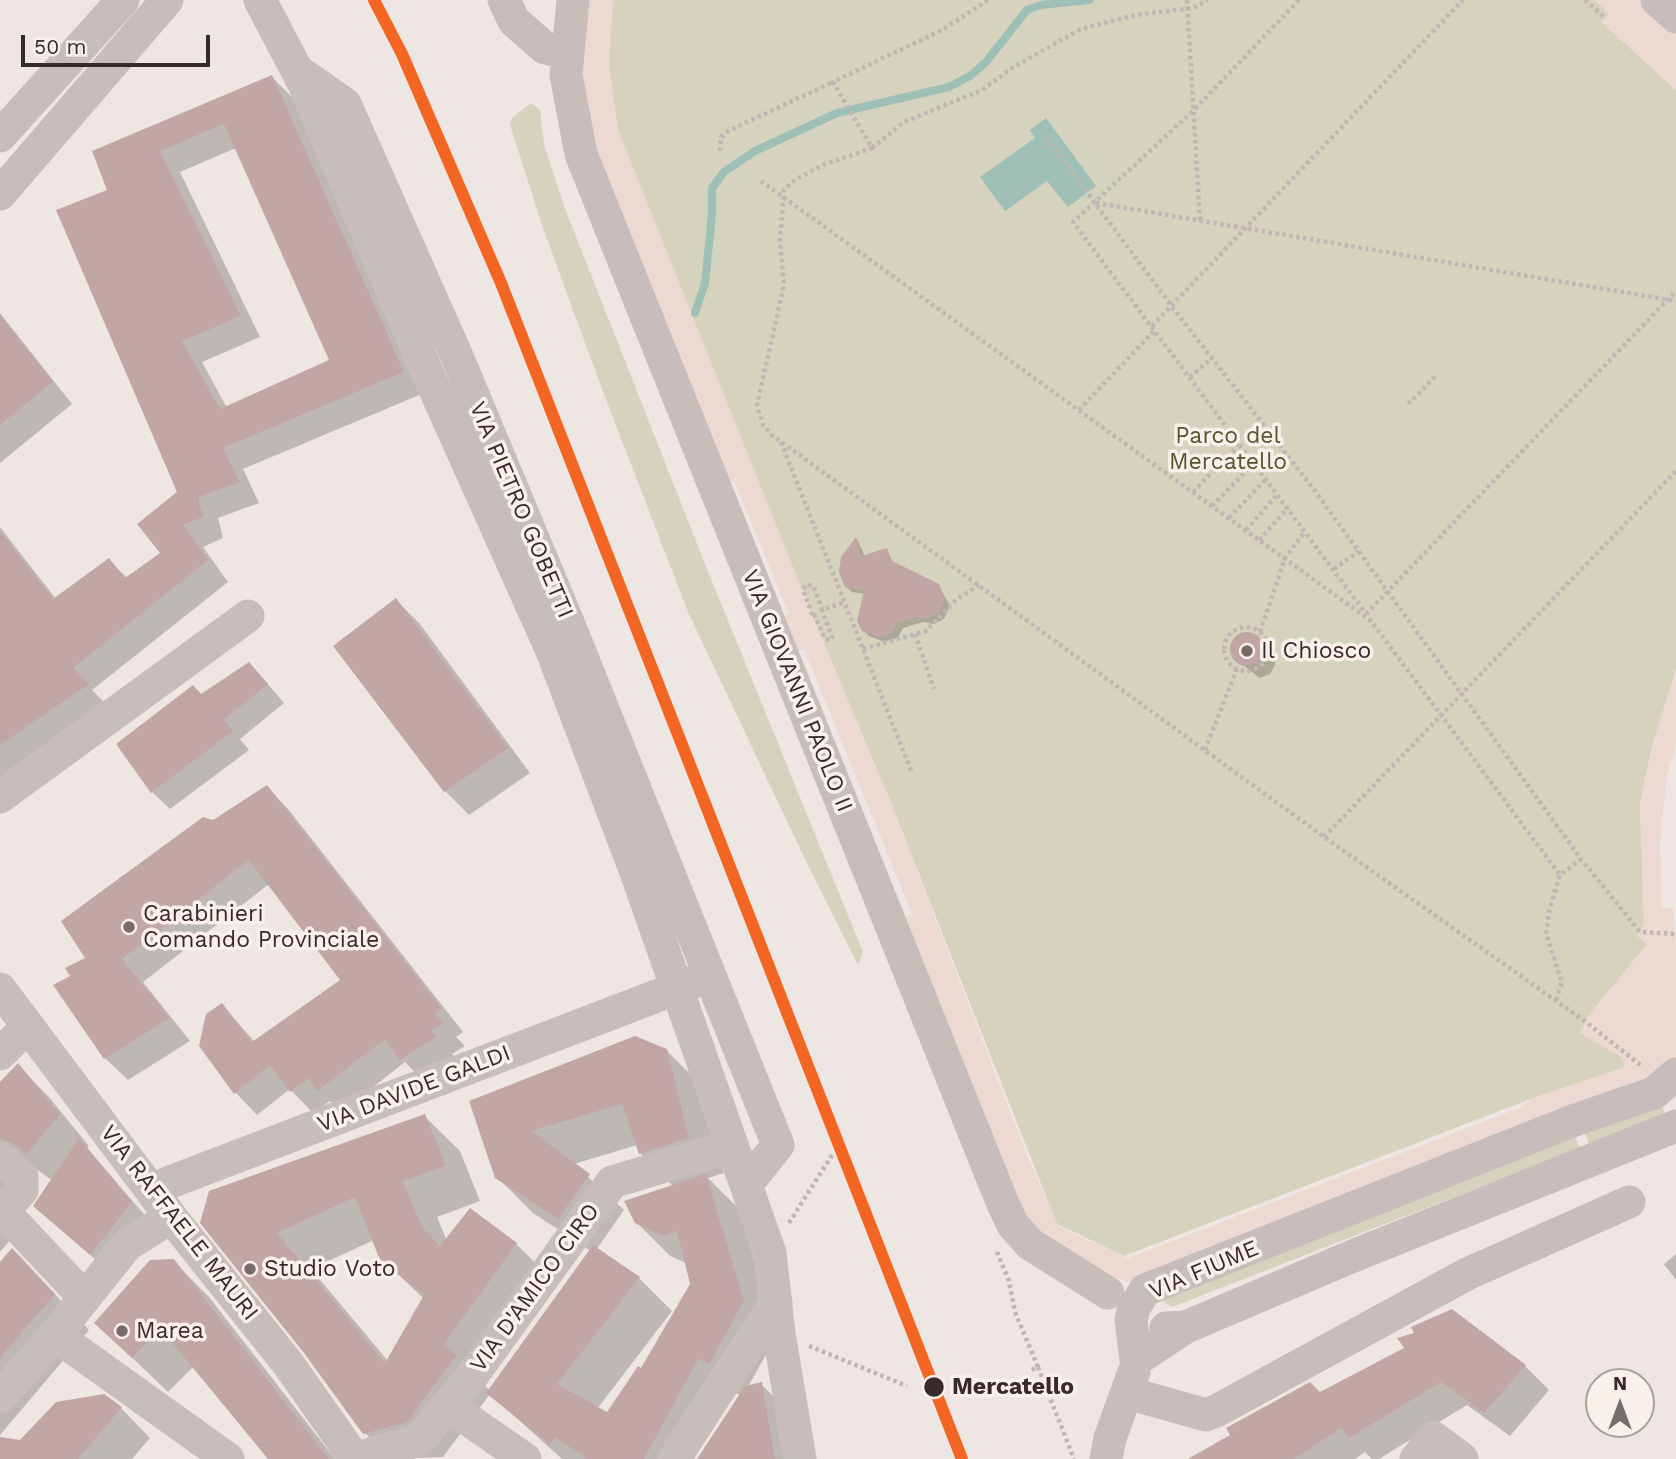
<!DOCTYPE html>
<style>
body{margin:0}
#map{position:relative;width:1676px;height:1459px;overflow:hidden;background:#eee6e3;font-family:"Work Sans",sans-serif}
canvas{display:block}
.north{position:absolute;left:1585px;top:1368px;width:70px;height:70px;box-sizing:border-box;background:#faefeb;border:2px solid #aca09d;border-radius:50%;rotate:0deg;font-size:19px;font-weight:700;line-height:28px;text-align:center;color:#382a29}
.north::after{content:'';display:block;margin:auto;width:24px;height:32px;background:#786c6a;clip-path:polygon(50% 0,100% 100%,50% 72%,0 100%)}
.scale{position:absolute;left:21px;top:35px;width:189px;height:32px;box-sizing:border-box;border:4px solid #382a29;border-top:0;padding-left:9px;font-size:21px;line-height:24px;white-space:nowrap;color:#382a29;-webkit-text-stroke:5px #faefeb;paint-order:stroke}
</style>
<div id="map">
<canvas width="1676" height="1459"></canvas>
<div class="north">N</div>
<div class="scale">50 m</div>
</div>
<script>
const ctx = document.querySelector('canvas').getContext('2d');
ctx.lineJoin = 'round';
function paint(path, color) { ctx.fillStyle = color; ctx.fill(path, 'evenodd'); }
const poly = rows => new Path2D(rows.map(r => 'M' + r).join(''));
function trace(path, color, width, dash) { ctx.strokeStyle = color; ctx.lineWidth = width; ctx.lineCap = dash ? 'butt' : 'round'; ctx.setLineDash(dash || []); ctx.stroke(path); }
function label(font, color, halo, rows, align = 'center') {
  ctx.font = font + ' "Work Sans",sans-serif'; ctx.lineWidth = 7; ctx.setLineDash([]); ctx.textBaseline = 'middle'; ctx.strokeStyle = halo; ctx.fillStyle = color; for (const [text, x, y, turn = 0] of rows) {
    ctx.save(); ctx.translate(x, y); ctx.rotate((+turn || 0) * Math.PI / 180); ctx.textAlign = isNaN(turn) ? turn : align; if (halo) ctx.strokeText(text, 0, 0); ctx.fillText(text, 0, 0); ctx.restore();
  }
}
paint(poly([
 [613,0,1595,0,1610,14,1602,22,1676,90,1676,669,1652,747,1640,803,1644,924,1640,932,1647,944,1586,1022,1621,1057,1625,1062,1623,1068,1533,1098,1124,1256,1057,1224,891,803,812,615,618,130,608,64],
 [531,103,540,110,544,145,564,206,707,569,863,952,858,965,802,853,688,612,602,389,544,231,510,125,512,118],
 [1663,1106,1664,1114,1589,1144,1583,1129],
 [1573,1133,1580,1148,1172,1307,1164,1302,1162,1297]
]), '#d5d2bd');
paint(poly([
 [583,0,613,0,609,64,618,130,812,615,891,803,1025,1151,1059,1227,1128,1258,1522,1107,1533,1098,1623,1068,1625,1062,1621,1057,1580,1033,1588,1016,1647,944,1637,936,1644,924,1640,803,1652,747,1676,669,1676,745,1667,775,1660,841,1662,908,1673,908,1676,948,1676,1067,1139,1282,1127,1282,1112,1276,1029,1225,901,919,912,914,804,649,794,652,780,618,789,614,734,481,727,483,601,174,579,74],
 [1595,0,1639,0,1676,33,1676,90,1601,22,1609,14]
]), '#ecdad2');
paint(poly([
 [1046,118,1096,186,1068,207,1047,181,1005,211,980,177,1035,138,1030,130]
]), '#9fc0b7');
paint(poly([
 [272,77,293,98,424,393,243,469,259,503,218,518,223,538,203,547,228,582,92,690,108,706,0,780,0,527,56,599,109,560,127,578,162,553,179,493,109,191,94,152],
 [236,148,331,361,227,408,202,362,260,337,180,172],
 [0,313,72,404,0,463],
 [857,539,865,557,886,550,895,565,938,586,950,605,944,619,933,624,923,622,903,628,897,638,884,642,869,636,863,630,865,594,852,592,846,586],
 [396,600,420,624,530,773,469,815,445,791],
 [1247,633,1274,655,1275,665,1270,674,1260,678,1234,658,1232,644,1238,636],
 [266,682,284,703,240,739,249,750,170,809,152,792,202,696],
 [267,787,289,810,463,1032,456,1037,465,1046,452,1054,457,1060,424,1081,405,1062,341,1112,330,1101,313,1113,290,1089,257,1115,235,1092,222,1005,255,1042,342,980,269,884,143,982,190,1041,128,1080,105,1058,73,977,213,822],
 [666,1050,702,1086,724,1173,708,1178,739,1209,777,1335,748,1387,761,1384,792,1415,800,1459,698,1459,740,1395,732,1391,694,1459,562,1459,490,1394,443,1457,391,1459,365,1433,305,1352,202,1222,424,1116,460,1151,480,1201,437,1217,447,1241,516,1244,552,1279,479,1379,490,1391,591,1251,533,1213,497,1177,471,1102],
 [637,1145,640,1153,673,1186,636,1222,670,1256,686,1263,692,1284,642,1370,607,1414,597,1409,672,1311,639,1278,596,1250,624,1210,574,1164],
 [374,1240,382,1259,424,1299,388,1361,311,1269],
 [18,1066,48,1096,89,1146,87,1148,155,1227,116,1278,36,1206,53,1181,36,1169,12,1197,30,1216,0,1252,0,1086],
 [1676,1254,1676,1280,1664,1264],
 [173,1261,209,1297,335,1459,271,1459,194,1366,168,1392,96,1323],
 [0,1265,47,1286,89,1330,0,1435],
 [1525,1366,1549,1390,1510,1436,1467,1405,1379,1459,1372,1459,1365,1452,1355,1459,1191,1459,1320,1394],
 [121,1408,150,1438,132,1459,0,1459,0,1443,20,1442]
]), '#0003');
trace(poly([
 [695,313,705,283,712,214,712,188,724,172,755,151,837,113,949,87,970,76,986,62,1027,10,1041,5,1090,0]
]), '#9fc0b7', 8);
paint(poly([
 [272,75,404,372,223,448,240,482,198,497,203,517,184,525,208,560,73,668,89,684,0,745,0,531,53,599,109,558,125,578,160,553,137,524,177,492,56,210,107,190,92,151],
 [224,124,329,360,220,409,182,341,241,316,160,151],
 [0,315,53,382,0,425],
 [856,537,861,556,887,548,892,561,939,584,945,598,939,613,926,619,917,617,897,623,891,633,878,637,862,631,857,621,864,591,845,587,839,572,841,557],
 [396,598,508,748,444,792,333,646],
 '1230 649a17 17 0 1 1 34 0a17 17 0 1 1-34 0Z',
 [249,662,268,684,224,720,233,731,151,793,116,744,193,685,201,694],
 [267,785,442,1009,435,1014,444,1023,431,1031,436,1037,400,1060,385,1039,317,1091,309,1078,290,1092,270,1065,234,1094,199,1046,206,1014,222,1003,252,1042,340,980,249,860,122,959,170,1018,104,1059,53,985,70,976,65,968,85,958,61,921,203,817,213,820],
 [635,1036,667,1049,689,1138,639,1154,622,1104,531,1131,590,1174,558,1219,495,1178,469,1101],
 [18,1063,60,1114,26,1155,12,1143,0,1139,0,1082],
 [425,1114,446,1166,403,1181,422,1227,440,1246,470,1208,517,1243,443,1345,457,1355,407,1422,363,1434,304,1353,200,1223,209,1191],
 [355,1197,380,1260,424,1295,385,1363,277,1233],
 [79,1138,132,1202,90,1255,33,1206],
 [706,1174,744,1301,709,1364,698,1359,644,1459,587,1459,555,1437,550,1445,486,1393,593,1245,640,1277,557,1384,607,1412,638,1366,641,1368,690,1284,677,1231,663,1236,635,1223,624,1201],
 [12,1248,55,1294,0,1358,0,1262],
 [174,1259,329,1459,268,1459,161,1329,132,1358,94,1323,150,1260],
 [1452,1309,1526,1365,1484,1413,1441,1382,1349,1438,1341,1428,1294,1459,1188,1459,1230,1435,1226,1428,1310,1382,1320,1392,1404,1348,1397,1338,1414,1333,1411,1327],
 [762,1382,775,1459,697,1459,745,1386],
 [104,1394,122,1407,78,1459,0,1459,0,1437,20,1440,56,1402]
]), '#c1a6a5');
trace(poly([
 [988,0,944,29,833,82,872,148,823,165,795,180,784,190,780,241,784,285,757,405,763,425,772,435,1324,837,1586,1022,1643,1067],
 [1187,0,1200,221],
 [1299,0,1194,110,1073,222,1367,615],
 [1585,0,1605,18],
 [1047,138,1173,308,1315,491,1581,859,1640,932,1676,934],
 [872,148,904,122,982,90,1012,68,1081,29,1135,15,1193,8,1208,0],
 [720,151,721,137,728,131,833,82],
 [761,181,1371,621,1560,875],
 [1096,203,1676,301],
 [1152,326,1463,0],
 [1190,377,1212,358],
 [1408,404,1436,376],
 [1079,410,1155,330],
 [781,442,912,773],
 [1193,492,1240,444],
 [1212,506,1254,463],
 [1229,518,1266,479],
 [1246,530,1278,494],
 [1259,540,1288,508],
 [1334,569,1359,551],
 [814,614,825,639,831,640,832,637,822,610],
 [1366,614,1676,291],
 [812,615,803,589,807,584,814,587,822,610,845,602],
 '1224 649a22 22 0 1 1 44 0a22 22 0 1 1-44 0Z',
 [1260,632,1285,558,1305,531],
 [915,634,934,689],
 [863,649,926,631,957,599,979,585],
 [1205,750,1237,669],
 [1324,837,1676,471],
 [1556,1000,1562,982,1546,934,1549,912,1560,875,1581,859],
 [789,1223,832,1155],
 [997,1252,1009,1281,1015,1312,1038,1367,1029,1371],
 [809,1346,907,1386],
 [1038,1367,1074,1459]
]), '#c0b6b4', 4.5, [3.5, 3.5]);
trace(poly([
 [260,0,304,84,428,374,552,651,637,875,770,1253,779,1334,800,1459],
 [504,0,514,21,545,48,567,53],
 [573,0,566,75,581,154,1003,1204,1013,1225,1030,1244,1108,1293],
 [1657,0,1676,17],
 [298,71,345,104,459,361,570,627,778,1145,746,1185],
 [0,136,123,0],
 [0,194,167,0],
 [0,797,248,616],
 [0,989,171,1217,289,1365,355,1459],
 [0,1054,28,1026],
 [0,1158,22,1177,22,1190,0,1214],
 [152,1189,696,981],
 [3,1211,85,1298],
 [1186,1327,1136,1360,1131,1320,1134,1308,1145,1290,1575,1120,1654,1093,1676,1074],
 [1166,1328,1186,1327,1353,1256,1676,1126],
 [55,1335,228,1459],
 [1128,1393,1206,1415,1216,1411,1467,1274,1629,1202],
 [0,1397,55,1335,127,1245,171,1217],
 [447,1405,525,1459],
 [353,1459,419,1440,472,1376,612,1182,732,1146],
 [674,1459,776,1302],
 [1106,1459,1110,1438,1134,1372],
 [1416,1459,1434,1438,1462,1459]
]), '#c7bebc', 33);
trace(poly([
 [374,0,402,54,501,283,962,1459]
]), '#f26522', 12);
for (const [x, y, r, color] of [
 [1247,651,7,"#786c6a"],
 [129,927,7,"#786c6a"],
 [250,1269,7,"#786c6a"],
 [122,1331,7,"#786c6a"],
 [934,1387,11,"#382a29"]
]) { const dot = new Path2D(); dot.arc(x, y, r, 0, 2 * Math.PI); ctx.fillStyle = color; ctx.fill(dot); trace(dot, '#faefeb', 2.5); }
label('23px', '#53572d', '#faefeb', [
 ["Parco del",1228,436],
 ["Mercatello",1228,462]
]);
label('23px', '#382a29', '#faefeb', [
 ["VIA PIETRO GOBETTI",521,510,67],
 ["VIA GIOVANNI PAOLO II",797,691,68],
 ["VIA DAVIDE GALDI",414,1089,-21],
 ["VIA RAFFAELE MAURI",179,1223,52],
 ["VIA FIUME",1204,1270,-23],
 ["VIA D'AMICO CIRO",535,1288,-54]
]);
label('23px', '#382a29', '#faefeb', [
 ["Il Chiosco",1261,651],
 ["Carabinieri",143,914],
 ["Comando Provinciale",143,940],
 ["Studio Voto",264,1269],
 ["Marea",136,1331]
], 'left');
label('bold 23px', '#382a29', '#faefeb', [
 ["Mercatello",952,1387]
], 'left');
</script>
